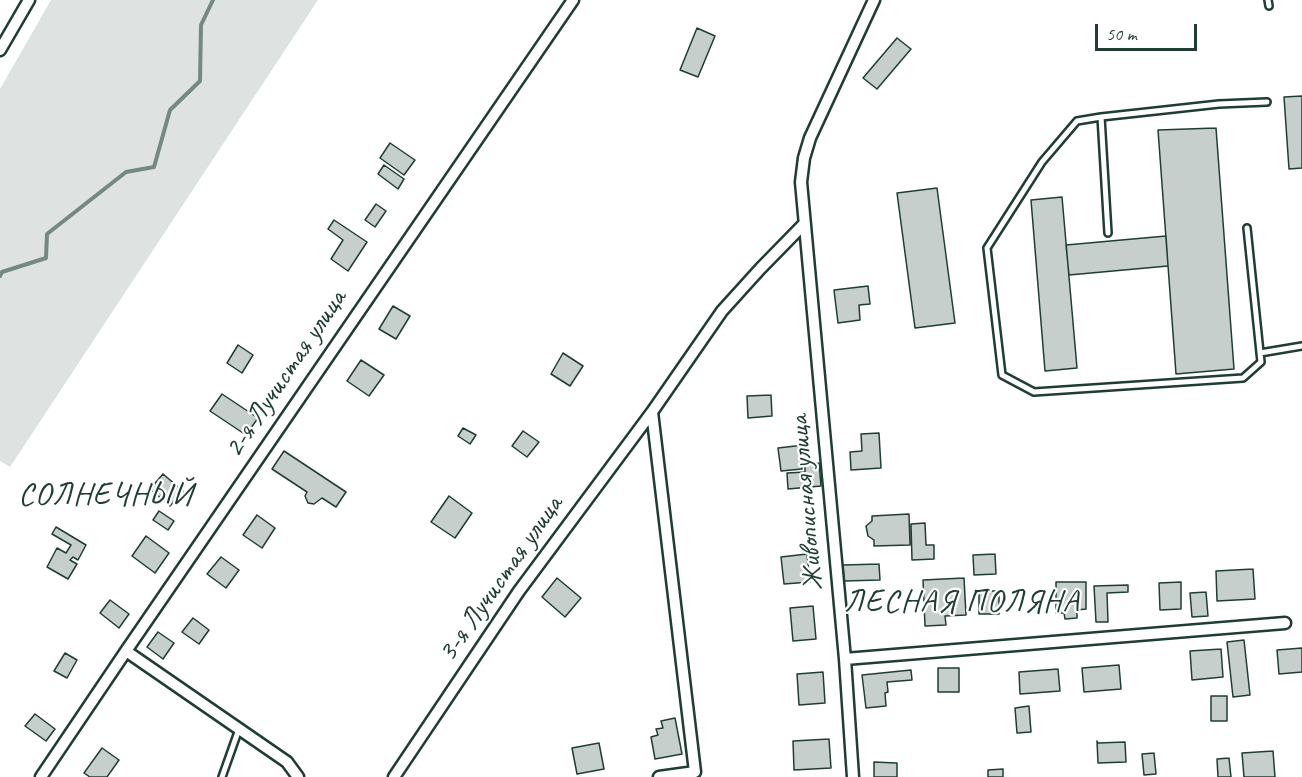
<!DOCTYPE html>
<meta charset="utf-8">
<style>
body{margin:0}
#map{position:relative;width:1302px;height:777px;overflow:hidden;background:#fff;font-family:Caveat,sans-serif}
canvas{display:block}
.scale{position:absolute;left:1095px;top:24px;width:102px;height:27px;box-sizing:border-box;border:3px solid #1f3d34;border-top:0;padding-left:8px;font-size:18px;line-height:21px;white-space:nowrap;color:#1f3d34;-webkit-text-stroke:4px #fff;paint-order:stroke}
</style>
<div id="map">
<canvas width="1302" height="777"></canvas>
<div class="scale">50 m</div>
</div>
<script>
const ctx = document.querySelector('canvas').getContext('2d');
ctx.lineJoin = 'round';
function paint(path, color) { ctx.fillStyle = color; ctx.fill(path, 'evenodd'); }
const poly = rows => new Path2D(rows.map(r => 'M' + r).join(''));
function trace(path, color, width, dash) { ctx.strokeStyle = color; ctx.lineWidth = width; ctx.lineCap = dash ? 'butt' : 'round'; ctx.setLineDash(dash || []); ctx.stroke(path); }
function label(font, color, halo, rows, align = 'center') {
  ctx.font = font + ' Caveat,sans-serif'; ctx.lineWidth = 4.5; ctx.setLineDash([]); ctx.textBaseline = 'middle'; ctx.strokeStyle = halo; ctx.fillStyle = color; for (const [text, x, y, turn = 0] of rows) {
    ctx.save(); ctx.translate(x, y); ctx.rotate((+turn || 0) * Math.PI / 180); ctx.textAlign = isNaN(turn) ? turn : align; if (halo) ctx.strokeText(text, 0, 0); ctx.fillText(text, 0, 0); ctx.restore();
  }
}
paint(poly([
 [51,0,318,0,10,467,0,461,0,89]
]), '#dee3e2');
trace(poly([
 [0,276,2,272,46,258,47,234,126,172,154,167,170,110,200,81,201,25,213,0]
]), '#758883', 4);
const building = poly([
 [697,28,715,36,698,77,680,70,697,28],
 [897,38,911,49,877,89,863,78,897,38],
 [1302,96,1302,168,1289,169,1284,97,1302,96],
 [1216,128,1234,369,1176,374,1158,130,1216,128],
 [390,143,415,160,404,175,380,158,390,143],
 [384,165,404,179,398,189,378,174,384,165],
 [937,188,955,323,915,328,897,193,937,188],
 [1062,197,1077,368,1045,371,1031,200,1062,197],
 [376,204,386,211,375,227,365,220,376,204],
 [334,220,367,242,348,271,331,259,343,240,328,229,334,220],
 [1166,236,1168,266,1069,275,1066,245,1166,236],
 [868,286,870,304,859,305,860,320,838,323,834,290,868,286],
 [393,306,410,316,396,339,379,329,393,306],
 [238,345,253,355,242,373,227,363,238,345],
 [563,353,583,366,570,386,551,374,563,353],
 [361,360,384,375,369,396,347,381,361,360],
 [222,394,258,418,246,435,210,411,222,394],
 [771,395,772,416,748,418,747,396,771,395],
 [463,428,476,435,470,444,458,436,463,428],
 [523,431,539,442,527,457,512,446,523,431],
 [879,433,881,468,851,470,850,452,862,451,861,434,879,433],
 [804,445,807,458,800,458,802,469,781,471,778,448,804,445],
 [284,451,346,492,336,507,322,498,314,504,308,503,305,496,307,492,272,469,284,451],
 [819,463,821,486,788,489,787,473,805,472,805,464,819,463],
 [163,474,183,491,170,506,150,489,163,474],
 [449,496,472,513,455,538,431,522,449,496],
 [159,511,174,521,168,530,153,520,159,511],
 [909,514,910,545,874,546,874,540,868,536,866,526,872,521,872,516,909,514],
 [257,515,275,528,262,548,243,535,257,515],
 [925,523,926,545,934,545,934,559,912,560,911,524,925,523],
 [56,527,86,545,78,560,73,557,70,560,77,564,68,579,47,567,57,548,66,553,71,545,52,534,56,527],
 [146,536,169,553,155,573,132,556,146,536],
 [807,554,810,582,784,584,781,557,807,554],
 [995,554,996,574,974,575,973,555,995,554],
 [221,557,239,570,226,588,207,574,221,557],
 [879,564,880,580,844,581,843,565,879,564],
 [1253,569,1255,599,1217,601,1216,571,1253,569],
 [557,578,581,598,565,617,542,597,557,578],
 [964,578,966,615,945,616,946,625,925,626,923,580,964,578],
 [1056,582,1086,582,1086,609,1077,610,1077,618,1065,619,1064,613,1056,613,1056,582],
 [1181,582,1181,609,1160,610,1159,583,1181,582],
 [1128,585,1128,592,1107,593,1108,622,1096,622,1094,586,1128,585],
 [979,591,999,591,999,614,979,614,979,591],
 [1206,592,1208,616,1192,617,1190,593,1206,592],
 [110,600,129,614,119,628,100,613,110,600],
 [813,606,816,639,793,641,790,608,813,606],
 [193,618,209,630,199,644,182,632,193,618],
 [158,632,174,643,163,659,147,647,158,632],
 [1244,640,1250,695,1233,697,1227,642,1244,640],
 [1302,648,1302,672,1279,674,1277,650,1302,648],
 [1221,649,1223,677,1192,680,1190,651,1221,649],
 [65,653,77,660,67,678,54,671,65,653],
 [1119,665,1121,689,1084,692,1082,668,1119,665],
 [938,668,959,668,959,692,938,692,938,668],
 [1058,669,1060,691,1020,694,1019,672,1058,669],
 [911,670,912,680,887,682,888,692,885,693,886,706,866,708,862,675,911,670],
 [823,672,825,703,799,705,797,674,823,672],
 [1211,696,1227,696,1227,721,1211,721,1211,696],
 [1029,706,1031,732,1017,733,1015,708,1029,706],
 [35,714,55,729,46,741,25,726,35,714],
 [675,718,682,754,655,759,651,737,658,735,656,729,663,728,661,721,675,718],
 [829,739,831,768,794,770,793,741,829,739],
 [1097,741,1098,743,1125,742,1126,762,1098,763,1097,741],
 [599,743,604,769,577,774,572,748,599,743],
 [102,748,119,760,107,777,90,777,84,773,102,748],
 [1273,751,1275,777,1244,777,1242,753,1273,751],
 [1154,753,1156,774,1144,775,1142,754,1154,753],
 [1229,758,1231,777,1218,777,1217,759,1229,758],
 [874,762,897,763,897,777,874,777,874,762],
 [1003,769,1003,777,988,777,988,770,1003,769]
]);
paint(building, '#c7cfcc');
trace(building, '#1f3d34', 1.5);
const lane = poly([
 [1268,0,1269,6],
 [1101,117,1108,233],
 [1247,228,1261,362,1243,378,1034,392,1002,375,987,248,1042,162,1077,121,1101,117,1219,104,1267,102],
 [1260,353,1302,346],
 [222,777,239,729]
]);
const street = poly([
 [0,50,29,0],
 [652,412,695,772,659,777],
 [126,651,287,762,298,777],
 [845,659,1285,623],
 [41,777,126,651,573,0],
 [394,777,519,591,652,412,722,311,760,269,804,224],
 [853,777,845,659,801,182,804,158,810,138,874,0]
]);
trace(lane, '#1f3d34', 10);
trace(street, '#1f3d34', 15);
trace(lane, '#fff', 5);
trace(street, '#fff', 10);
label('28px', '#1f3d34', '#fff', [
 ["2-я Лучистая улица",286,374,-56],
 ["Живописная улица",807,503,-95],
 ["3-я Лучистая улица",501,579,-55]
]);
ctx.letterSpacing = '1.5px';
label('32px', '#1f3d34', '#fff', [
 ["СОЛНЕЧНЫЙ",106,496],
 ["ЛЕСНАЯ ПОЛЯНА",962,603]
]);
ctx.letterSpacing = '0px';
</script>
